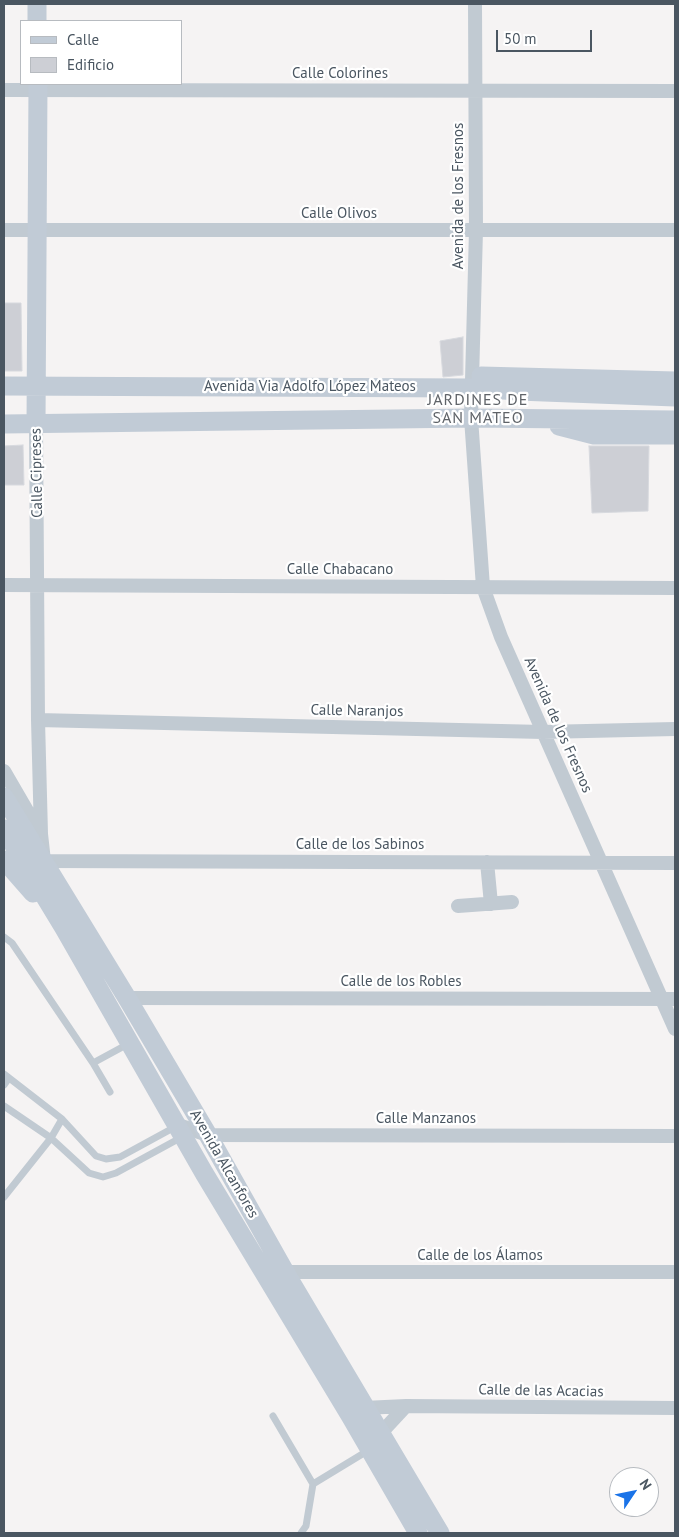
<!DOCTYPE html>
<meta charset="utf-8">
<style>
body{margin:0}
#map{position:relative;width:679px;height:1537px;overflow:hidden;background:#f5f3f3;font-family:"PT Sans",sans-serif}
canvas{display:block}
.frame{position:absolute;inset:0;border:5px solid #4a5661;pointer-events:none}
.legend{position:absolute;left:20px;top:20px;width:162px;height:65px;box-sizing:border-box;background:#fff;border:1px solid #b7bbc0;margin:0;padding:6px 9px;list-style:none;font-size:15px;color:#4a5661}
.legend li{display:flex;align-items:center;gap:10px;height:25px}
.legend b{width:25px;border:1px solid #b7bbc0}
.north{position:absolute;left:609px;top:1467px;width:50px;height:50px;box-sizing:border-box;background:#fff;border:1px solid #b7bbc0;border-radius:50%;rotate:56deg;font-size:14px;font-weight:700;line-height:20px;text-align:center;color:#4a5661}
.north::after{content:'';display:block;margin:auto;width:18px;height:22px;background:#1a73e8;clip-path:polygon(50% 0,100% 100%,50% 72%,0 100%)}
.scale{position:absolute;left:496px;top:30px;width:96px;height:22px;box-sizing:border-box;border:2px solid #4a5661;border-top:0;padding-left:6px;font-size:15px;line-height:18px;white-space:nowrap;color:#4a5661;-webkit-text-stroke:4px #fff;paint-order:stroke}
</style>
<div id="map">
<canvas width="679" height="1537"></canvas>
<div class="frame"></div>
<ul class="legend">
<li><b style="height:6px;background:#c1cbd6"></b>Calle</li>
<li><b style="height:14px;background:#cdcfd5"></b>Edificio</li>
</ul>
<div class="north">N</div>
<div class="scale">50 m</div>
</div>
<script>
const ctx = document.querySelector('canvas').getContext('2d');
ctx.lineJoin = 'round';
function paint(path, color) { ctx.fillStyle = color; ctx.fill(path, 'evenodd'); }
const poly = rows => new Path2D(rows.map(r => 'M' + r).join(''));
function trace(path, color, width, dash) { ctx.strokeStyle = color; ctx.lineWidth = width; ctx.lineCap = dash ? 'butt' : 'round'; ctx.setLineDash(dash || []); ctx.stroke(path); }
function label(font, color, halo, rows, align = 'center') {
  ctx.font = font + ' "PT Sans",sans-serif'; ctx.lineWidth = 4.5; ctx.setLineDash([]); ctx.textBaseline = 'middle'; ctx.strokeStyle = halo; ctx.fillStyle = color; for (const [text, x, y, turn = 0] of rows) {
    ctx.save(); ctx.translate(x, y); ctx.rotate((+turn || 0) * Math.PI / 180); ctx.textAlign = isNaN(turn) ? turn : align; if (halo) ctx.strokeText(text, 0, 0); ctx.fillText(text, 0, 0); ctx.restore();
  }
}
const building = poly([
 [4,303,21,303,22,371,4,371,4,303],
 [463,337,463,375,443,377,440,341,463,337],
 [23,445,24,485,4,485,4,446,23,445],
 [589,446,649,446,648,511,592,513,589,446]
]);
paint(building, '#cdcfd5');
trace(building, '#d7d9de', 1);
trace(poly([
 [4,937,12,943,93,1063,128,1044],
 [93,1063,110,1092],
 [4,1074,62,1119,96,1156,106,1159,120,1157,175,1127],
 [4,1085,9,1078],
 [4,1106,51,1138,89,1173,103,1177,116,1173,182,1137],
 [4,1197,51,1138,62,1119],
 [273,1416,313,1484,306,1526,301,1533],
 [313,1484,369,1450]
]), '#c1cad2', 7);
trace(poly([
 [475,4,476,230,471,418,483,587,501,637,675,1029],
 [4,90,675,91],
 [4,230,675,230],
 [36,424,38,720,41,834,44,861,675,863],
 [4,585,675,588],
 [38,720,543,732,675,729],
 [4,771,40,833],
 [487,862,491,904],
 [458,906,512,902],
 [127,998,675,999],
 [178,1125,208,1135,675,1136],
 [285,1272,675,1272],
 [364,1408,406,1406,675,1408],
 [373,1438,380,1434,406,1406]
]), '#c1cad2', 14);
trace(poly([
 [37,4,37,21],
 [481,376,675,381],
 [4,386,472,388,518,391,675,397],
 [4,424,471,418,675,420],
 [36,424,38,84],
 [559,426,594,435,675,435],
 [4,797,127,998,208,1135,285,1272,440,1533],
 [4,829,64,928,204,1173,351,1417,418,1533],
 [4,860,33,893]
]), '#c1cbd6', 19);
label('15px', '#4a5661', '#fff', [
 ["Calle Colorines",340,74],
 ["Avenida de los Fresnos",459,196,-90],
 ["Calle Olivos",339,214],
 ["Avenida Via Adolfo López Mateos",310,387],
 ["Calle Cipreses",37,473,-91],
 ["Calle Chabacano",340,570],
 ["Calle Naranjos",357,711,1],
 ["Avenida de los Fresnos",558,725,66],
 ["Calle de los Sabinos",360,845],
 ["Calle de los Robles",401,982],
 ["Calle Manzanos",426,1119],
 ["Avenida Alcanfores",224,1164,60],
 ["Calle de los Álamos",480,1256],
 ["Calle de las Acacias",541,1391,1]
]);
ctx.letterSpacing = '1px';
label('16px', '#5f6368', '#fff', [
 ["JARDINES DE",478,400],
 ["SAN MATEO",478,418]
]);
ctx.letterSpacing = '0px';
</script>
